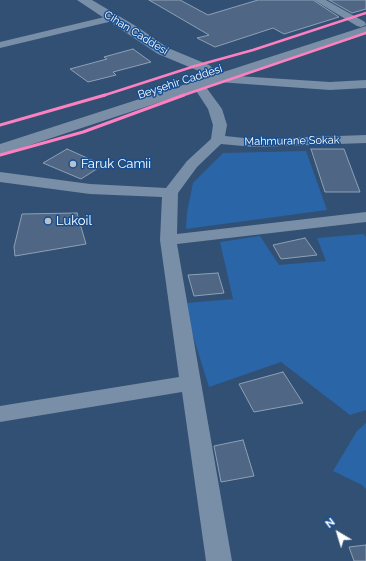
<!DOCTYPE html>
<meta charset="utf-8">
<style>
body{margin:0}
#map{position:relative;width:366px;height:561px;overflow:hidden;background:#325074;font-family:Raleway,sans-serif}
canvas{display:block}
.north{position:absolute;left:318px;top:513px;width:40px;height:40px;-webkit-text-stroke:3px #164e90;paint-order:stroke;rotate:322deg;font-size:11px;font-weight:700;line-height:16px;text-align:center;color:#fff}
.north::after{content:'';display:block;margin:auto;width:14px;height:18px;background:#fff;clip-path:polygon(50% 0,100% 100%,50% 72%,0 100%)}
</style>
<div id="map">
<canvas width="366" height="561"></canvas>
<div class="north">N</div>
</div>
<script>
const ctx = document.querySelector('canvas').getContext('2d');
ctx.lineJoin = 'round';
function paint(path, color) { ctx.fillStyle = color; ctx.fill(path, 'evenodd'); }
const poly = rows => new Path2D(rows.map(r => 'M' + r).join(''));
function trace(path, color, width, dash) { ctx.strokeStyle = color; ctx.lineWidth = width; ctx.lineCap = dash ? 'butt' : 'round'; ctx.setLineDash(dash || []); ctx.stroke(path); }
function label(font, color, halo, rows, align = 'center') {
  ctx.font = font + ' Raleway,sans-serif'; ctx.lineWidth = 3; ctx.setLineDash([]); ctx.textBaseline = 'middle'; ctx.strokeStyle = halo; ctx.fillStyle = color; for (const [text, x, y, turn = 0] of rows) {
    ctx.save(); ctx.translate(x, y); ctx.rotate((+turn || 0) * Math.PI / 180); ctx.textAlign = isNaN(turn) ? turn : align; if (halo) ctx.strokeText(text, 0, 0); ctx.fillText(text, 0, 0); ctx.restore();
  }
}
paint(poly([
 [306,151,327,210,186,229,187,212,193,183,223,153],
 [364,234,366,237,366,410,350,415,281,362,209,387,189,323,187,303,233,299,220,242,260,236,279,265,326,261,317,238],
 [366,423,366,489,362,485,333,471,357,431]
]), '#2965a7');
const building = poly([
 [149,0,180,0,208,15,258,0,313,0,339,17,284,34,273,28,215,47,197,38,209,35,149,0],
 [329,0,366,0,366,9,352,13,329,0],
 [133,49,151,62,113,72,116,75,88,82,70,69,107,59,104,57,133,49],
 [67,149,103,165,81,179,43,163,67,149],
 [311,149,344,149,360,192,325,192,311,149],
 [77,213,86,244,15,256,14,247,22,214,77,213],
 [305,238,317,255,281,259,273,245,305,238],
 [218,273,224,293,194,296,188,275,218,273],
 [283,372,303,403,254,412,239,384,283,372],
 [243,440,254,476,221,482,214,446,243,440],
 [366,545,366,561,354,561,349,547,366,545]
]);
paint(building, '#4f6784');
trace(building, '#8ea0b5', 1);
paint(poly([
 [314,0,326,0,365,22,366,25,361,27,357,26,314,0],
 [113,15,117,16,118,18,117,20,0,48,0,42,113,15],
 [222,75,330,82,366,80,366,88,330,90,218,82,216,79,218,76,222,75],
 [199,82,203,83,222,109,227,125,225,136,254,139,366,135,366,143,254,147,221,144,197,167,178,193,177,234,366,212,366,222,177,244,232,561,206,561,182,392,0,422,0,406,179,377,160,240,162,197,90,194,0,182,0,172,90,184,166,188,187,161,211,139,213,125,208,109,193,86,195,83,199,82]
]), '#798fa7');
paint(poly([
 [77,0,92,0,139,28,168,48,209,65,218,73,216,76,211,77,206,76,199,71,158,54,77,0]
]), '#798fa7');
paint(poly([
 [366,26,366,34,0,155,0,144,366,26]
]), '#7a8ea6');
trace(poly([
 [102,96,195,66,253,50,366,13],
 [181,96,366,33]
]), '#ff80c0', 2.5);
trace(poly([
 [0,125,105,95],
 [0,155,83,132,184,95]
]), '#ff80c0', 3);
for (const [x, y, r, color] of [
 [73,164,4,"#b7c2ce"],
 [48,221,4,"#b7c2ce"]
]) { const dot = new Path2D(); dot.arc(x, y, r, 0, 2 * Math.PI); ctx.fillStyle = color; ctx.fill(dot); trace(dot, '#164e90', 1.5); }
label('11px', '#fff', '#164e90', [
 ["Cihan Caddesi",136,33,32],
 ["Beyşehir Caddesi",180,82,-18],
 ["Mahmurane Sokak",292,141,-1]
]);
label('13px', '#fff', '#164e90', [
 ["Faruk Camii",81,164],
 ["Lukoil",56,221]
], 'left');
</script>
